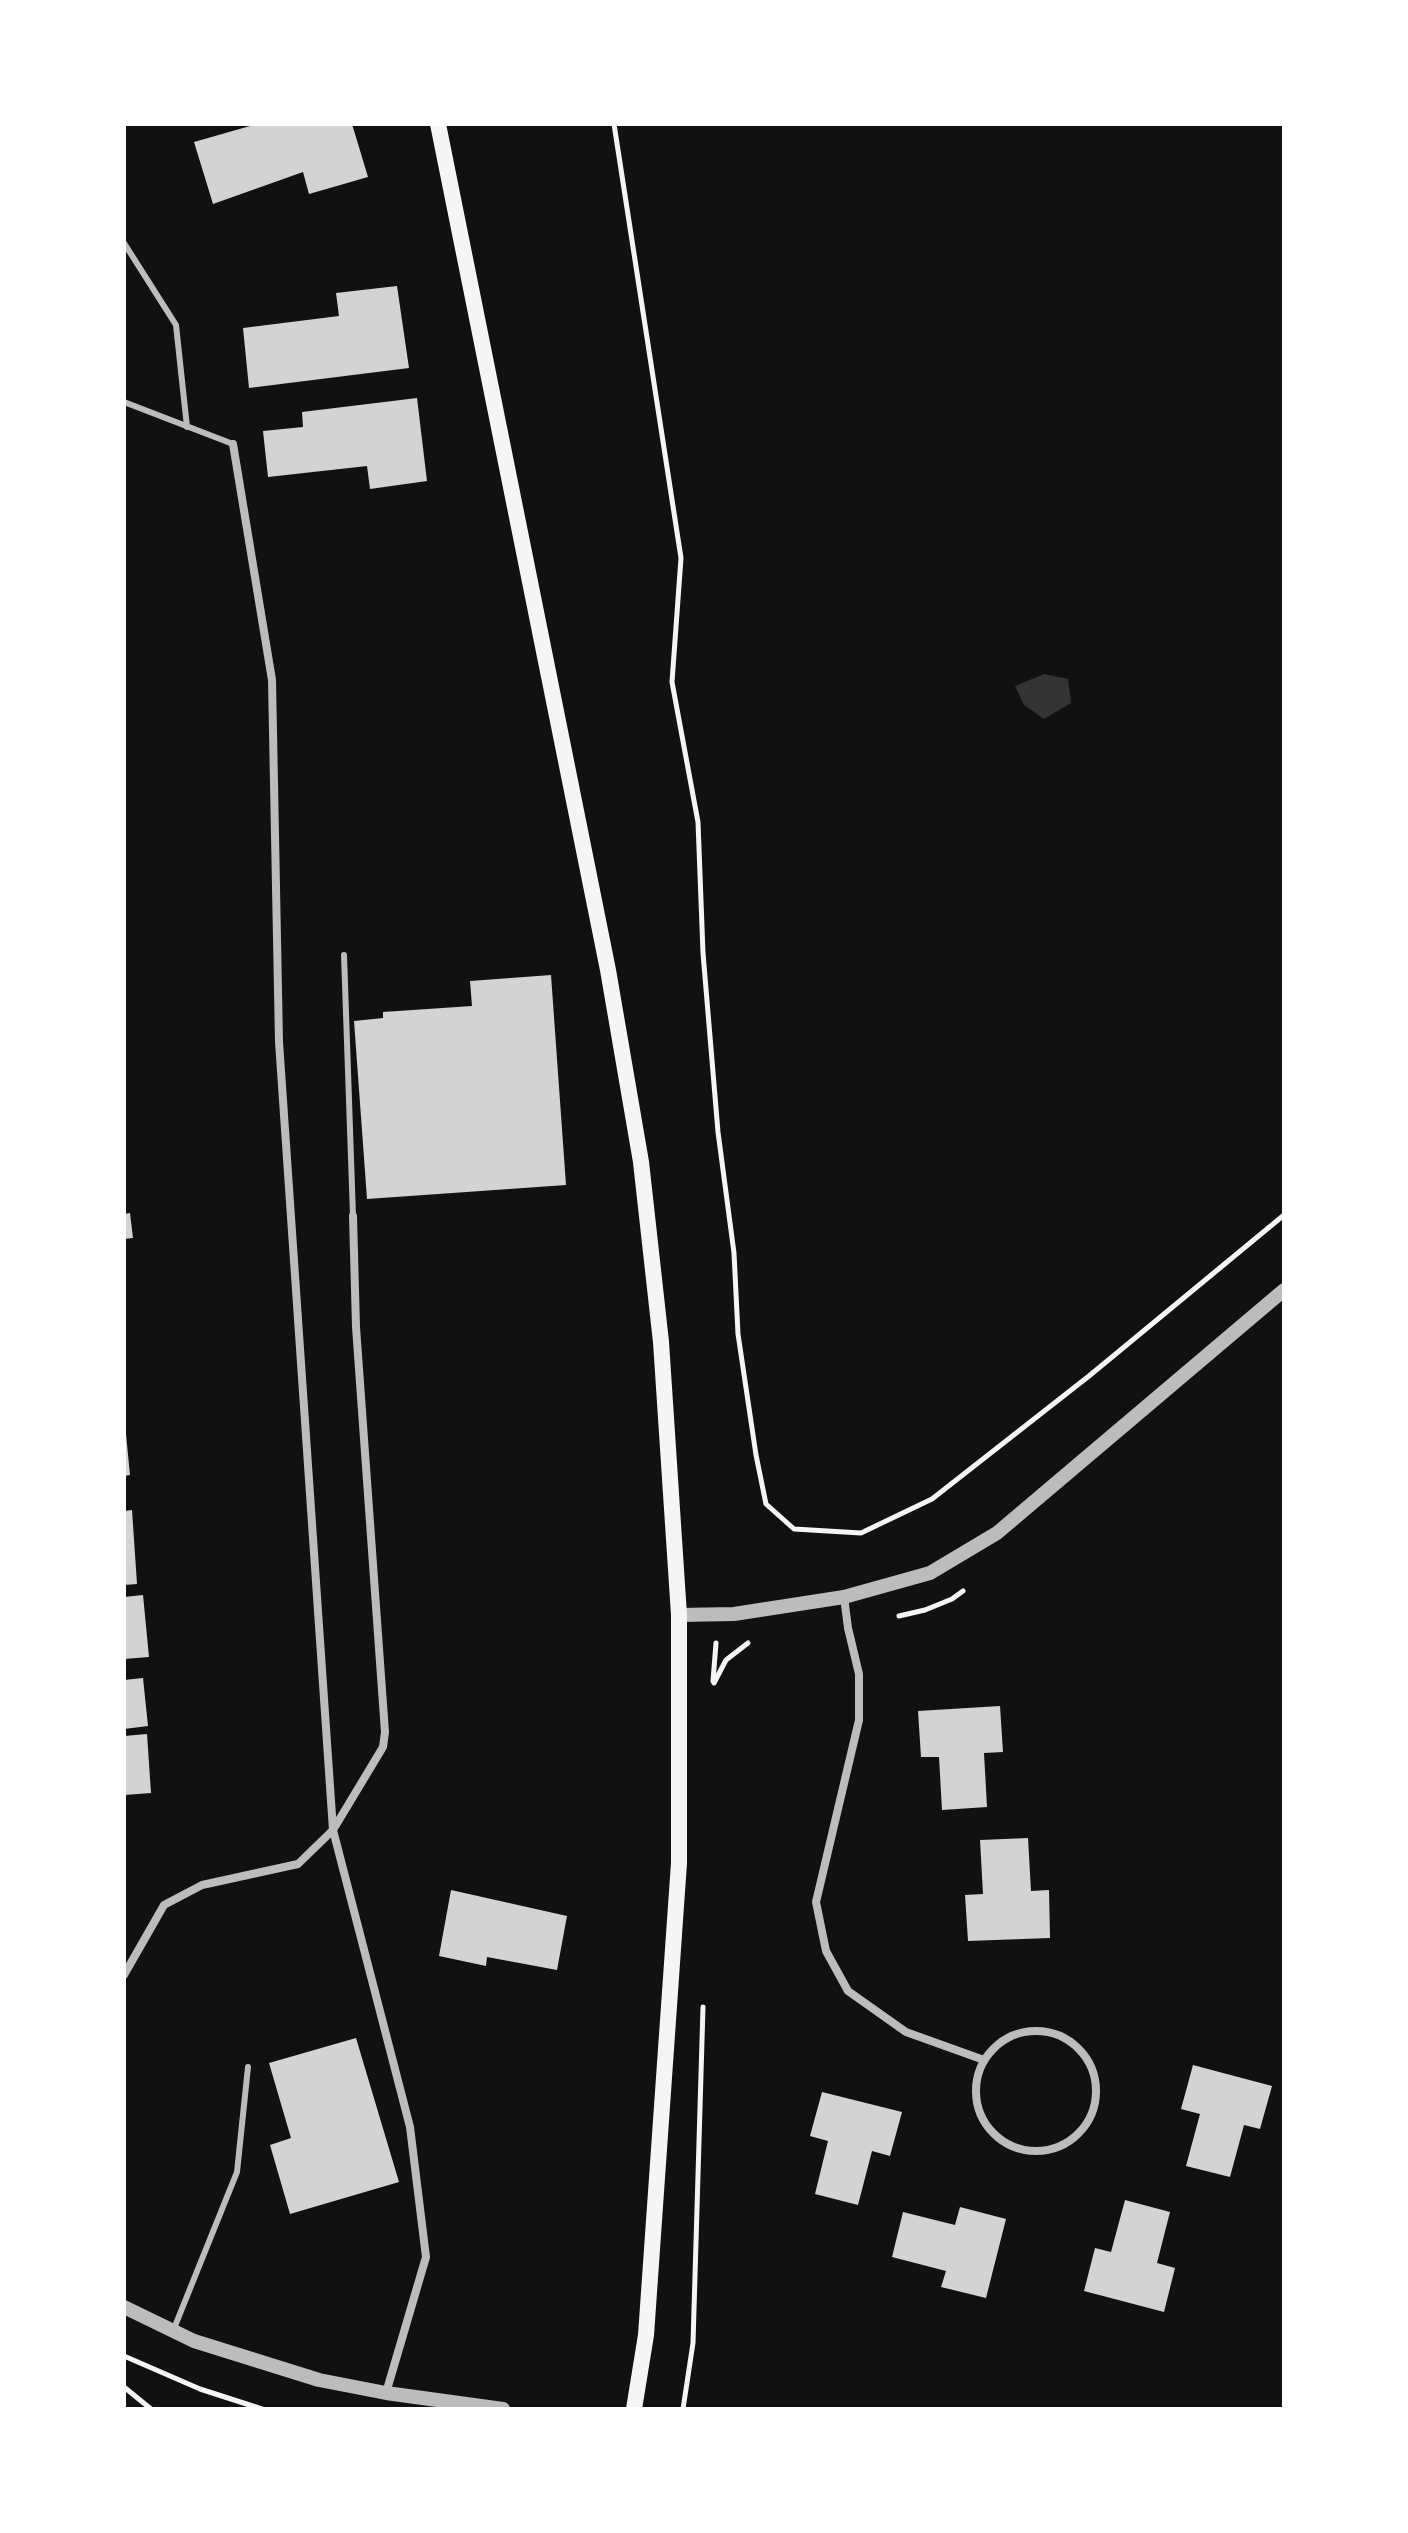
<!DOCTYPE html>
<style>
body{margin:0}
#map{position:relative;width:1408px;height:2533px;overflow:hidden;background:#111;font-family:"Varela Round",sans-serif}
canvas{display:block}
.frame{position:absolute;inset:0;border:126px solid #fff;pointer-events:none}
</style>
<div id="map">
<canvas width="1408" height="2533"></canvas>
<div class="frame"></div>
</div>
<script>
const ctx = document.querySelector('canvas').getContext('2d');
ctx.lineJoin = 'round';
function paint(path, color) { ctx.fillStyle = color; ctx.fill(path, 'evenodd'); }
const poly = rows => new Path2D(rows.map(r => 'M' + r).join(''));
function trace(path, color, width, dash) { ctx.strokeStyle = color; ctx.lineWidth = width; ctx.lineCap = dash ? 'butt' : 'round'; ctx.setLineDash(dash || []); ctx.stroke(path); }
paint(poly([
 [1044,674,1068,679,1071,703,1044,719,1024,705,1015,686]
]), '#333');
paint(poly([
 [257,124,352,124,368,177,309,194,303,172,213,204,194,142],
 [397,286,409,368,249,388,243,328,339,316,336,293],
 [417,398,427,481,370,489,367,466,268,477,263,431,303,427,302,412],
 [551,975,566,1185,367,1199,354,1021,383,1018,383,1012,472,1006,470,981],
 [130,1213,133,1238,124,1239,124,1214],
 [124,1434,126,1434,130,1475,124,1476],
 [132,1510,137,1584,124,1585,124,1511],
 [143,1595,149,1657,124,1659,124,1597],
 [143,1678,148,1726,124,1729,124,1680],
 [1000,1706,1003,1752,984,1753,987,1807,942,1810,939,1757,921,1757,918,1711],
 [147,1734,151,1793,124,1795,124,1736],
 [1028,1838,1031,1891,1049,1890,1050,1938,968,1941,965,1895,983,1894,980,1840],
 [451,1890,567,1916,557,1970,487,1957,486,1966,439,1956],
 [356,2038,399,2182,290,2214,270,2145,291,2138,269,2063],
 [1193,2065,1272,2086,1260,2129,1244,2125,1230,2177,1186,2166,1200,2114,1181,2109],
 [822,2092,902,2112,890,2156,872,2151,858,2205,815,2194,828,2141,810,2136],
 [1125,2200,1170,2212,1157,2263,1175,2268,1164,2312,1084,2291,1095,2248,1111,2252],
 [960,2207,1006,2219,986,2298,941,2287,946,2271,892,2257,903,2212,955,2225]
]), '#d3d3d3');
trace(poly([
 [614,124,681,558,672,682,698,822,703,953,718,1132,734,1253,738,1334,756,1455,766,1504,794,1529,861,1533,932,1499,1089,1376,1284,1215],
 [899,1616,925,1610,952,1599,963,1591],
 [713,1681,716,1643],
 [714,1683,726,1660,748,1643],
 [124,2356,200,2389,262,2409],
 [124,2387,151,2409],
 [683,2409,693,2343,703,2007]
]), '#f5f5f5', 5);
trace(poly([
 [124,243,176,325,187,427],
 [124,402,233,444],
 [344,955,353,1216],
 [173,2331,237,2172,248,2067]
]), '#bcbcbc', 6);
trace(poly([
 [233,444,272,680,279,1042,333,1830,410,2127,426,2257,386,2393],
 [844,1597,848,1628,859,1674,859,1720,816,1902,826,1951,848,1991,906,2032,984,2060],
 [124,1975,164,1905,202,1885,298,1864,333,1830,383,1747,385,1732,356,1327,353,1216],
 '976 2091a60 60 0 1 1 120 0a60 60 0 1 1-120 0Z'
]), '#bcbcbc', 8);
trace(poly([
 [679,1615,734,1614,844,1597,930,1573,997,1533,1284,1290],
 [124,2307,194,2341,319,2380,386,2393,503,2409]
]), '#bcbcbc', 14);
trace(poly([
 [438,124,608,970,641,1162,661,1342,679,1615,679,1863,646,2335,634,2409]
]), '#f5f5f5', 16);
</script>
